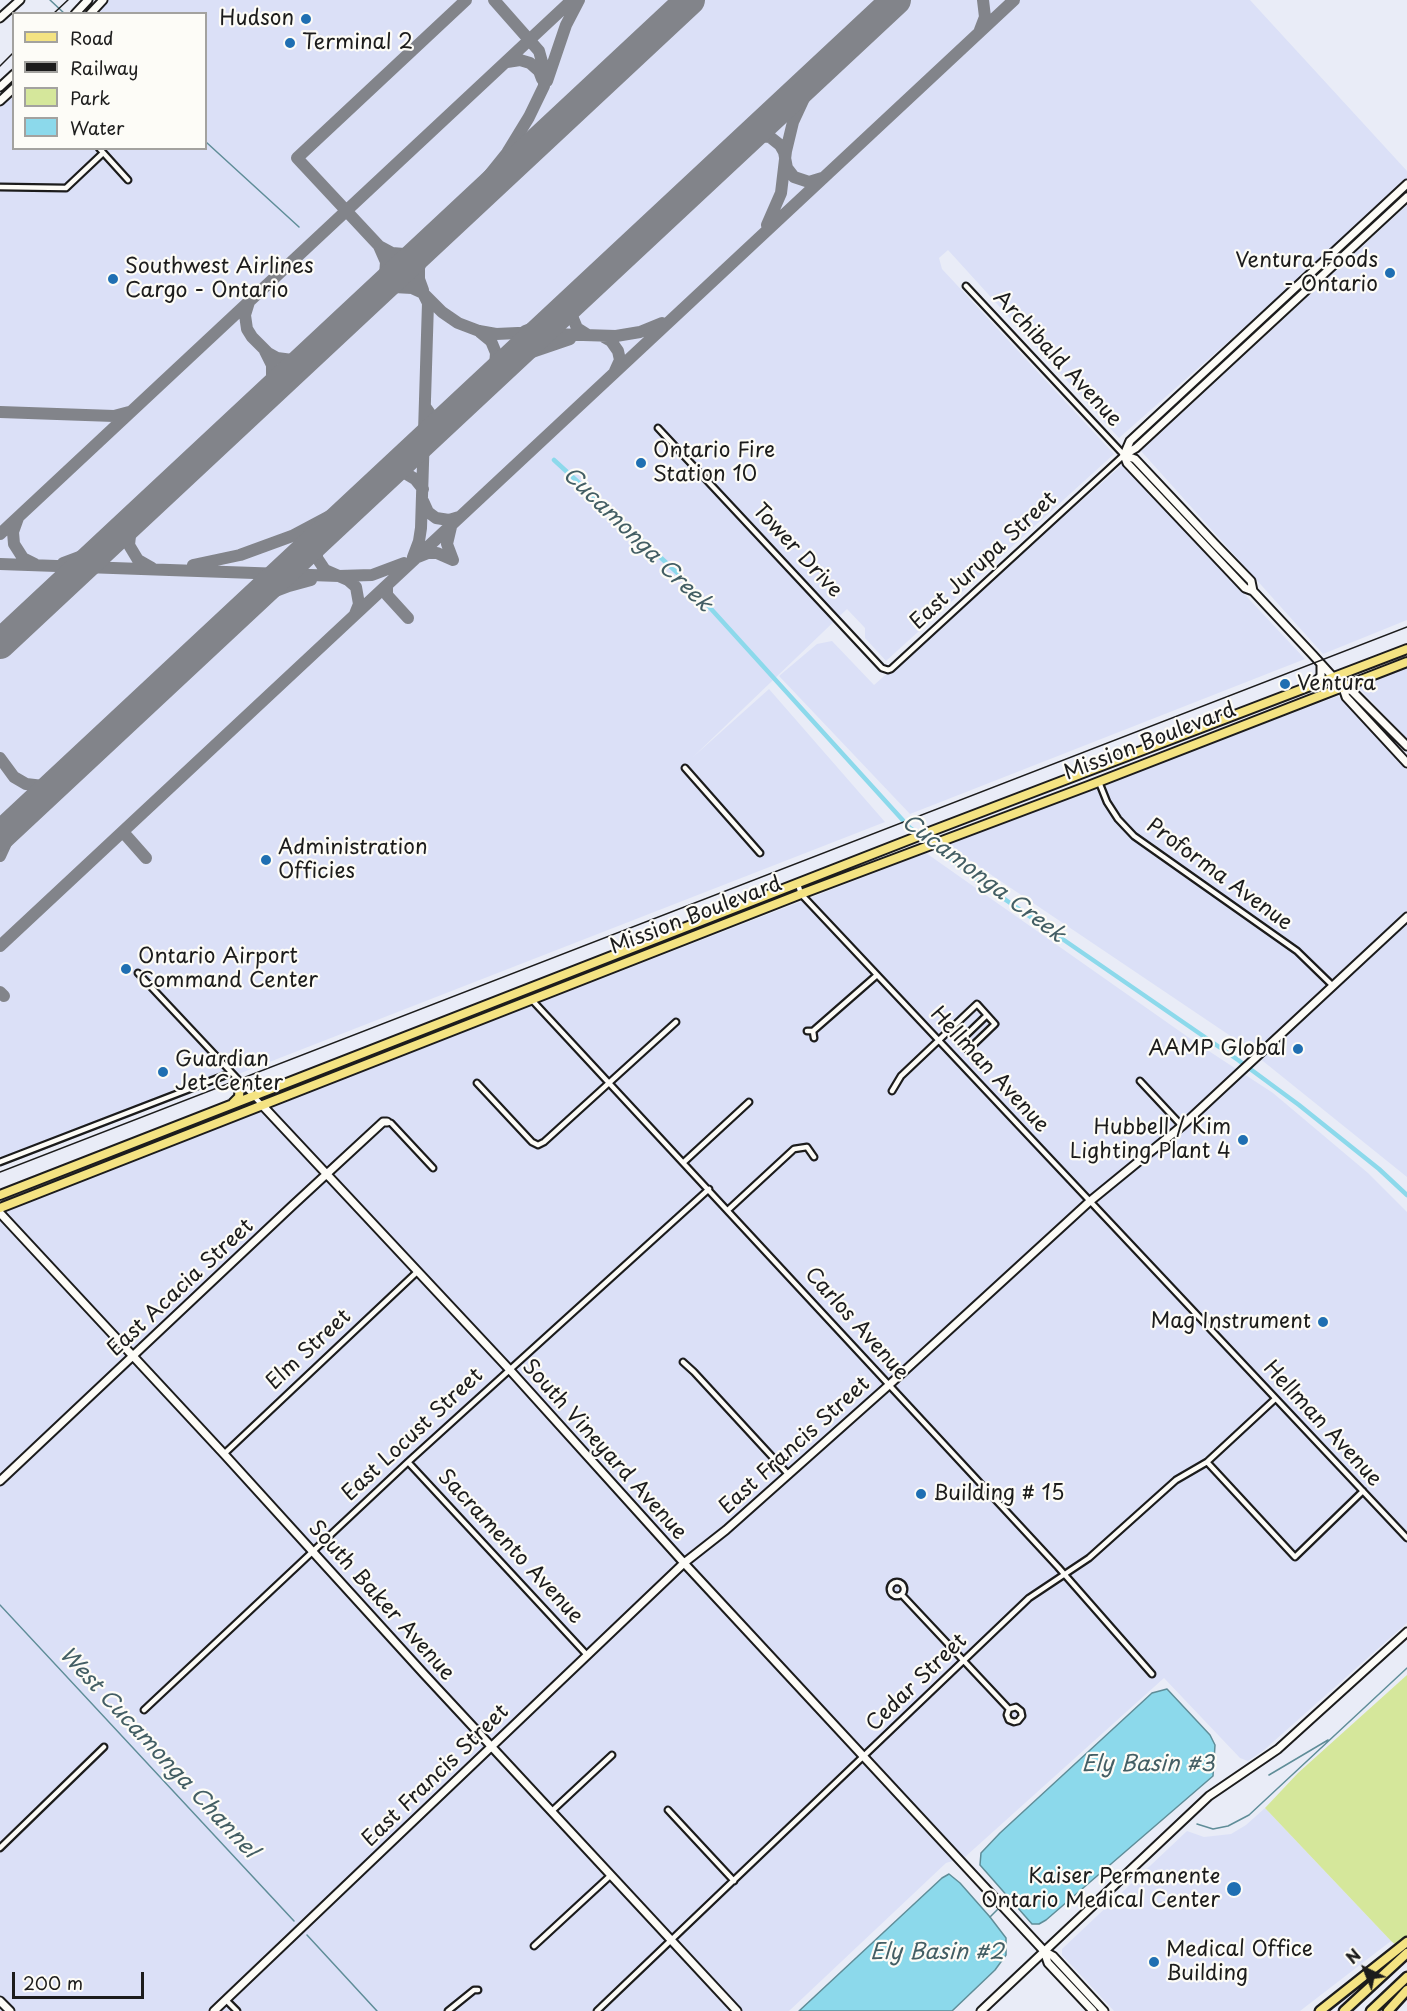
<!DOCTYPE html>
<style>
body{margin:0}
#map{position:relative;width:1407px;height:2011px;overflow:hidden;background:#e9ecf7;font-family:"Playpen Sans",sans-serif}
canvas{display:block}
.legend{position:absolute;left:12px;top:12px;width:195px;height:138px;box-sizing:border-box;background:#fdfcf7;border:2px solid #a3a29f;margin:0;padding:8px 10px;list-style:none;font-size:18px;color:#1c1c1c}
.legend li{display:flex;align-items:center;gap:12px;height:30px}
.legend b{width:30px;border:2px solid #a3a29f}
.north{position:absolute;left:1335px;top:1939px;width:60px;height:60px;-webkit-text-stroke:4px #fdfcf7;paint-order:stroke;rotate:317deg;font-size:16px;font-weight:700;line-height:24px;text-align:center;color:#1c1c1c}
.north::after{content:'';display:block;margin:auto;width:21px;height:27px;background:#1c1c1c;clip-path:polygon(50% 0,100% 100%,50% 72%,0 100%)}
.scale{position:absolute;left:12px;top:1972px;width:132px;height:27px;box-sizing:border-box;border:3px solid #1c1c1c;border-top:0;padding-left:8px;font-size:18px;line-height:21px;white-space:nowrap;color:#1c1c1c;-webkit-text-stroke:4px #fdfcf7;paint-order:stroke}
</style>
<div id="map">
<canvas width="1407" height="2011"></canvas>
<ul class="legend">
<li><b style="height:8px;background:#f4e382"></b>Road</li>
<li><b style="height:8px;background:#1c1c1c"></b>Railway</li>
<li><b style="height:16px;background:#d5e79b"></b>Park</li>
<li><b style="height:16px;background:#8cd9eb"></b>Water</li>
</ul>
<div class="north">N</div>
<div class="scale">200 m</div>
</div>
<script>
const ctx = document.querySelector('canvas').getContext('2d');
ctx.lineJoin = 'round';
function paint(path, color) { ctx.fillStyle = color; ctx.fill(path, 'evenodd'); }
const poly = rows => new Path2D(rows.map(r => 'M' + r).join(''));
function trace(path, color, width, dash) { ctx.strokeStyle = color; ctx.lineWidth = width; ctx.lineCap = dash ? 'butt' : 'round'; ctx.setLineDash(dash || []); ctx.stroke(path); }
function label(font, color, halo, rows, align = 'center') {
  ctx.font = font + ' "Playpen Sans",sans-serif'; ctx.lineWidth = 4.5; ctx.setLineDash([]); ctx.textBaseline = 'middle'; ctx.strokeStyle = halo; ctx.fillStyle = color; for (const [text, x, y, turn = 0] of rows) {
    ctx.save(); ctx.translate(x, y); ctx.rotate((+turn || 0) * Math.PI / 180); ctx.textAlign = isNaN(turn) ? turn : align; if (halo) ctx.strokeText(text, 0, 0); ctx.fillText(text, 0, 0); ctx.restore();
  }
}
paint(poly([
 [108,0,1250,0,1407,171,1407,184,1119,438,948,250,939,258,942,269,1114,454,886,661,865,638,865,628,847,609,693,757,769,689,885,822,0,1167,0,107,13,93,14,148,206,148,206,14,94,13],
 [1407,205,1407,620,1323,654,1141,451],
 [1123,464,1305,659,910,814,779,676,817,644,832,641,874,685],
 [1407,667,1407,739,1357,686],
 [1338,696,1407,770,1407,1177,1238,1041,944,843],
 [926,853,1195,1042,1273,1093,1368,1173,1407,1212,1407,1623,1264,1750,1248,1761,1240,1758,1164,1678,965,1857,946,1863,789,2011,0,2011,0,1212],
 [1265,1808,1391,1941,1300,2011,1114,2011,1062,1955,1062,1949,1187,1831,1204,1837,1231,1834,1246,1825]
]), '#dbe0f7');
paint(poly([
 [1407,1675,1407,1954,1391,1941,1265,1808,1298,1773]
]), '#d5e79b');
const water = poly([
 [1167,1689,1210,1735,1215,1745,1213,1776,1046,1920,1039,1924,1032,1924,980,1865,981,1853,1000,1833,1152,1693,1167,1689],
 [949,1874,960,1883,990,1917,1006,1938,1006,1955,995,1970,952,2011,799,2011,942,1878,949,1874]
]);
paint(water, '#8cd9eb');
trace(water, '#5f8d98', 1.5);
trace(poly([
 [50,0,65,14],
 [206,142,299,227],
 [0,1605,294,1921],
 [1269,1775,1328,1740],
 [1197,1824,1213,1829,1228,1826,1249,1815,1407,1668],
 [1004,1904,1009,1898],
 [990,1917,1000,1907],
 [307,1935,377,2011]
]), '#5f8d98', 1.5);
trace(poly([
 [554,460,683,578,909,827,987,887,1238,1060,1299,1105,1379,1169,1407,1195]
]), '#8cd9eb', 4.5);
trace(poly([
 [884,11,892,0],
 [980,30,985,17,983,0],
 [507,62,520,60,530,63,539,71,542,79],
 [547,81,566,25,579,0],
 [746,140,758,136,770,137,780,145,784,152,787,168,794,177,809,182,822,178],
 [767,225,781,193,786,151,793,122,806,94,828,64],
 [423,290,419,279,419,268,424,251,478,189,507,153,529,117,544,86,544,69,539,51,494,0],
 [581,294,573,305,572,316,577,328,588,335],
 [373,295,385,275,386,262,379,246,392,253,404,254,416,252,426,245],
 [373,296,394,287,412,288,423,293,442,312,458,323,479,331,496,334,518,333,616,336,640,332,662,323],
 [249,302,245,315,247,329,252,337,268,353,277,358,292,360,305,356,315,349],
 [525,331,543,324,562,312],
 [480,332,491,341,496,353,495,366,490,378],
 [604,337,611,341,618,351,620,360,615,371],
 [493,376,529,353,570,339],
 [261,400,270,386,272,377,272,365,265,351],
 [426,408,431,415,440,420,456,411],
 [0,412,114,416,129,412],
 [427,447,432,436,442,423],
 [384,478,395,473,405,473,415,479,423,489],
 [423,501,428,512,436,518,449,520,459,517],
 [139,514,131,526,129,545,138,560,152,568],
 [18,518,13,532,14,544,23,558,35,564],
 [0,534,572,0],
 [324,534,317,545,317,558,325,570,348,580,356,587,359,604,355,614],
 [413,557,419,541,421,528,428,303,423,293,297,158,466,0],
 [418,557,428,553,437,553,453,560,447,544,451,527],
 [63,563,87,554,123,528],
 [0,564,339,576,372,575,404,563],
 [193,565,240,555,292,536,339,511,381,480],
 [67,581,90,569],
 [387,585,387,595,408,618],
 [235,617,268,594,289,586,311,580],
 [0,758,14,777,26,784,43,786,63,778],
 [123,832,146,858],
 [0,856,12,830,25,813],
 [0,946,1014,0],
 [0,992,4,996]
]), '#82848a', 12);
trace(poly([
 [0,644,690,0],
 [0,836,896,0]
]), '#82848a', 30);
const street = poly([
 [99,148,128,180],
 [0,187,66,188,103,153],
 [658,428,882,668,888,670,891,669,1124,455,966,286],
 [685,768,760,853],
 [1099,782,1107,802,1118,819,1134,836,1297,951,1333,986],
 [798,884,801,894,1407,1538],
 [138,973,262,1105],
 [532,1000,1058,1567,1152,1674],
 [807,1031,813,1031,814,1038],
 [813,1031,877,975],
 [1140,1081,1182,1126],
 [477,1083,532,1142,538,1145,544,1142,676,1022],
 [892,1091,901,1076,977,1004,995,1024,968,1050,960,1041,987,1015],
 [387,1122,391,1123,433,1168],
 [0,1162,231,1073],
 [684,1162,749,1102],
 [728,1210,794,1149,807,1147,814,1157],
 [683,1362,694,1372,788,1474],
 [224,1454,418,1271],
 [408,1462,587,1655],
 [1207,1462,1295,1557,1363,1491],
 '890 1589a7 7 0 1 1 14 0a7 7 0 1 1-14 0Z',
 [902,1595,1009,1709,1007,1715,1009,1720,1014,1722,1018,1721,1022,1716,1021,1711,1016,1707,1009,1709],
 [144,1710,408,1462,709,1189],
 [668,1810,734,1881],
 [552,1811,612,1755],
 [0,1848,104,1747],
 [534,1946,611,1875],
 [226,2000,237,2011],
 [448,2011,474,1990,478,1990],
 [597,2011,1029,1598,1089,1558,1176,1480,1207,1462,1275,1399]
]);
const secondary = poly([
 [75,14,88,0],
 [90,14,103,0],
 [0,18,20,0],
 [0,87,14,74],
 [0,101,14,88],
 [1124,455,1127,463,1245,588,1253,591,1313,655,1343,688,1346,697,1407,763],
 [1124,455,1130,441,1407,184],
 [1124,455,1136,448,1407,197],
 [1124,455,1135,459,1215,544,1251,581,1253,591],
 [1312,684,1321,676,1321,664],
 [1343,688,1352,691,1407,746],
 [262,1105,509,1369,684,1563,1044,1951,1053,1956,1104,2011],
 [0,1213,224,1454,424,1674,737,2011],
 [0,1481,292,1206,383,1122,387,1122],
 [1044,1951,1048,1963,1093,2011],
 [0,2001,10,2011],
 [214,2011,684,1563,726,1530,889,1385,1089,1202,1182,1126,1407,917],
 [981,2011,1209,1796,1278,1749,1407,1632]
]);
const primary = poly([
 [233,1103,239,1097,240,1083],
 [0,1195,929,832,1407,649],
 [0,1208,801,894,1088,786,1407,662]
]);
const highway = poly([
 [1320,2011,1407,1942],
 [1344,2011,1407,1953],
 [1371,2011,1407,1977],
 [1388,2011,1407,1990]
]);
trace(street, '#1c1c1c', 9);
trace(secondary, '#1c1c1c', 11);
trace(primary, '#1c1c1c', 12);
trace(highway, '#1c1c1c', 13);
trace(street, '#fdfcf7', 4.5);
trace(secondary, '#fdfcf7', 7);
trace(primary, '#f4e382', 8);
trace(highway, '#f4e382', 8);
trace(poly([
 [53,14,68,0],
 [0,66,14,52],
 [0,1172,1407,627]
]), '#1c1c1c', 1.5);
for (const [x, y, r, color] of [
 [306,19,6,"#1f6fb2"],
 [290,43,6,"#1f6fb2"],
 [1390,273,6,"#1f6fb2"],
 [113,279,6,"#1f6fb2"],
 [641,463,6,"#1f6fb2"],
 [1285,684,6,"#1f6fb2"],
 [266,860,6,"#1f6fb2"],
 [126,969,6,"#1f6fb2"],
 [1298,1049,6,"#1f6fb2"],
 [163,1072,6,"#1f6fb2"],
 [1243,1140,6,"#1f6fb2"],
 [1323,1322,6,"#1f6fb2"],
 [921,1494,6,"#1f6fb2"],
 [1234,1889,8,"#1f6fb2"],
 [1154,1962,6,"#1f6fb2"]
]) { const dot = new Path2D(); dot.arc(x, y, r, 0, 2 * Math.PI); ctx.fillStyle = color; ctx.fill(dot); trace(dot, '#fdfcf7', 2); }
label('21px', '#1c1c1c', '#fdfcf7', [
 ["Hudson",294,19,"right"],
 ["Terminal 2",302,43],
 ["Ventura Foods",1378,261,"right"],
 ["- Ontario",1378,285,"right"],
 ["Southwest Airlines",125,267],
 ["Cargo - Ontario",125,291],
 ["Ontario Fire",653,451],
 ["Station 10",653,475],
 ["Ventura",1297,684],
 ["Administration",278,848],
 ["Officies",278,872],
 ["Ontario Airport",138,957],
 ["Command Center",138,981],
 ["AAMP Global",1286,1049,"right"],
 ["Guardian",175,1060],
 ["Jet Center",175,1084],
 ["Hubbell / Kim",1231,1128,"right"],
 ["Lighting Plant 4",1231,1152,"right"],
 ["Mag Instrument",1311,1322,"right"],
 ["Building # 15",933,1494],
 ["Kaiser Permanente",1220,1877,"right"],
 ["Ontario Medical Center",1220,1901,"right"],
 ["Medical Office",1166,1950],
 ["Building",1166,1974]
], 'left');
label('21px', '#1c1c1c', '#fdfcf7', [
 ["Archibald Avenue",1057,359,47],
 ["Tower Drive",797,551,47],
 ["East Jurupa Street",984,561,-43],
 ["Mission Boulevard",1150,742,-21],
 ["Proforma Avenue",1219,875,36],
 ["Mission Boulevard",696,916,-21],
 ["Hellman Avenue",989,1070,47],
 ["East Acacia Street",181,1288,-43],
 ["Carlos Avenue",856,1324,48],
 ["Elm Street",309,1350,-43],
 ["Hellman Avenue",1322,1424,47],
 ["East Locust Street",413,1435,-43],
 ["East Francis Street",795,1446,-42],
 ["South Vineyard Avenue",604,1450,48],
 ["Sacramento Avenue",510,1547,47],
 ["South Baker Avenue",381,1601,48],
 ["Cedar Street",917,1683,-44],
 ["East Francis Street",436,1776,-44]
]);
label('italic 22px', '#435e64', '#fdfcf7', [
 ["Cucamonga Creek",637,540,44],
 ["Cucamonga Creek",983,879,37],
 ["West Cucamonga Channel",158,1753,47],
 ["Ely Basin #3",1148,1765],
 ["Ely Basin #2",937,1953]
]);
</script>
